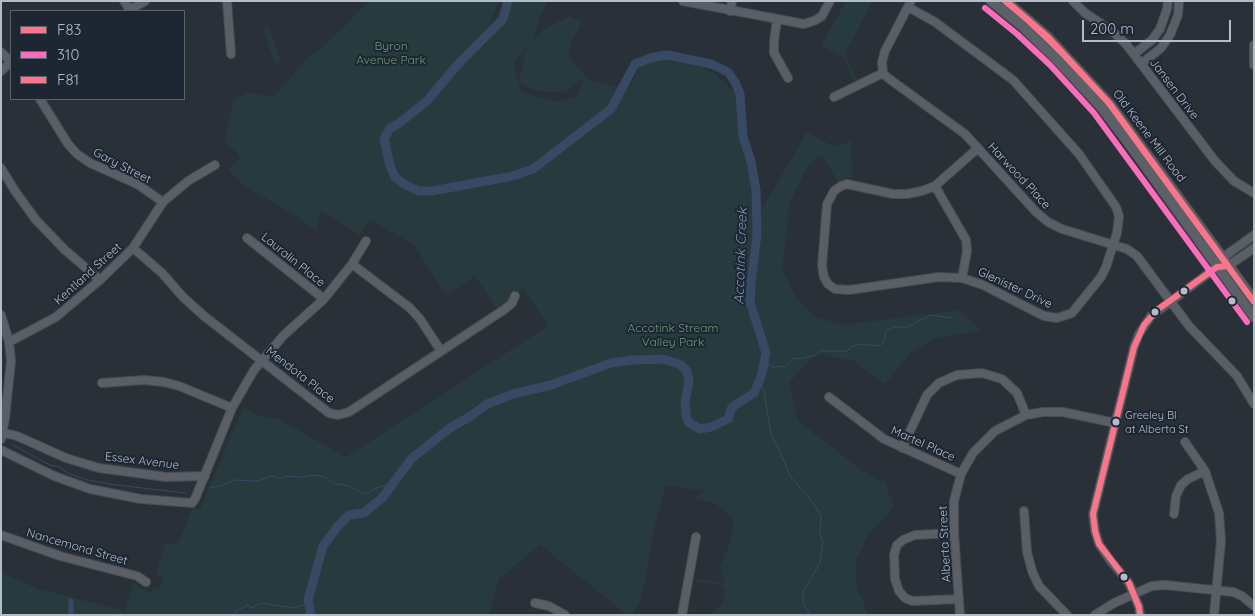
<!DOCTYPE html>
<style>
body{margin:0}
#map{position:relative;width:1255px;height:616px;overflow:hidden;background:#2a3038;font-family:Quicksand,sans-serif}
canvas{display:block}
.frame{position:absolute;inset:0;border:2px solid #b4bcc9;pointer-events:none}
.legend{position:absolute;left:10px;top:10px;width:175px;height:90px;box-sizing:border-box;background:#1d2633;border:1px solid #59626f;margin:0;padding:6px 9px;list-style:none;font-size:15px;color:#b4bcc9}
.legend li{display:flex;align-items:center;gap:10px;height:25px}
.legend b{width:25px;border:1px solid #59626f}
.scale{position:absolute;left:1082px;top:20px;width:149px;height:22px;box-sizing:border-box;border:2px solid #b4bcc9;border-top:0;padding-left:6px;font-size:15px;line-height:18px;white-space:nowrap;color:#b4bcc9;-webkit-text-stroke:4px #1d2633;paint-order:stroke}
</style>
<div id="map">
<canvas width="1255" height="616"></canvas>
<div class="frame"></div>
<ul class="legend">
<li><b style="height:6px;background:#fa758a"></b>F83</li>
<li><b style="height:6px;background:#fb6dba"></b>310</li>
<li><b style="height:6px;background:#fa758a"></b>F81</li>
</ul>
<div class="scale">200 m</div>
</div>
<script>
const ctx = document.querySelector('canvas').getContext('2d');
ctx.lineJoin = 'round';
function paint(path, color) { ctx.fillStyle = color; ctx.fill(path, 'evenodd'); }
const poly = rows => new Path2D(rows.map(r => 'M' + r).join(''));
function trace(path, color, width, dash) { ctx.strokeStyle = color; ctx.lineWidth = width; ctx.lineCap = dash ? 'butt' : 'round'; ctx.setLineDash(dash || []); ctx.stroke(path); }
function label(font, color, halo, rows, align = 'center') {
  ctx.font = font + ' Quicksand,sans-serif'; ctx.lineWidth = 4; ctx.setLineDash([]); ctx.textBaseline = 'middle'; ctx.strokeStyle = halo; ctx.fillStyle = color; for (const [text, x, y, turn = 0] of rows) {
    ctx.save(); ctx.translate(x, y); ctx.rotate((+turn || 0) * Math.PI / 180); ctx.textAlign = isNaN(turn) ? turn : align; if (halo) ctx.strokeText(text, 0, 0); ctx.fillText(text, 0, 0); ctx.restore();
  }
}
paint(poly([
 [368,1,499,1,486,32,483,48,492,30,503,1,548,1,541,14,533,39,548,27,570,16,582,22,572,41,569,52,574,64,586,76,585,78,623,89,630,87,645,56,666,49,715,74,735,93,761,190,762,209,807,132,834,147,851,141,852,177,838,182,822,155,809,164,790,201,782,270,796,297,816,317,843,325,959,310,980,330,934,339,910,353,885,384,854,361,815,354,789,383,798,421,864,472,885,483,894,507,868,535,856,561,857,588,869,615,713,615,723,601,724,586,694,581,694,579,724,583,720,567,731,540,734,520,715,503,695,498,704,491,666,485,655,524,641,601,632,615,628,615,540,545,499,579,489,615,1,615,1,573,39,589,125,611,134,582,140,588,151,592,154,588,160,588,164,577,156,575,165,543,177,545,193,508,200,509,243,408,263,417,276,418,346,457,548,326,524,289,496,308,475,276,446,295,414,245,370,219,360,235,321,211,316,231,298,217,245,186,229,170,241,157,225,142,233,100,248,92,273,97,308,58,327,43,345,26],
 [530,43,525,53,519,83,543,92,564,92,584,79,577,96,558,102,521,92,513,63],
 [846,1,873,1,845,54,857,80,854,81,843,57,821,46],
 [269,26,281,61,276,66,262,27]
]), '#273a3e');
trace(poly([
 [764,362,772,367,787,366,794,358,799,359,816,355,820,351,848,351,851,347,860,344,878,346,883,343,886,331,893,327,907,327,931,315,952,318],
 [759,382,764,391,771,433,791,477,815,505,821,516,820,534,823,542,820,563,803,592,804,605,811,615],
 [13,445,50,465,60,467,68,473,87,480,116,485,186,493],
 [210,488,220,486,234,480,257,481,271,476,280,478,287,476,301,477,313,475,326,477,334,484,338,484,349,486,365,494,377,488,394,482],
 [233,615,236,611,248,605,252,608,260,603,293,608,308,604]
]), '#384963', 1);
trace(poly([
 [71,615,71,601]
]), '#384963', 5);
trace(poly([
 [311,615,308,600,323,546,338,526,349,515,364,513,383,497,412,458,450,428,471,416,487,404,513,394,551,385,611,363,634,360,663,359,681,365,687,371,689,381,685,403,686,414,688,422,700,429,711,427,728,419,732,407,754,393,762,374,766,353,750,302,751,284,757,234,756,191,751,161,743,137,740,94,735,82,728,72,711,64,668,55,653,57,635,64,611,109,533,169,513,176,432,191,419,191,404,184,395,177,390,166,384,139,390,128,398,124,427,101,458,64,503,19,508,1]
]), '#384963', 9);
const minor = poly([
 [124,1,130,10],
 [227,1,231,54],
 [683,1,804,24,816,20,822,16,830,1],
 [911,1,885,51,882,62,883,73,888,78,965,134,1036,212,1048,222,1062,229,1127,249,1137,256,1189,326,1237,376,1254,404],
 [1073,1,1085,13,1112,31,1126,44,1215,161,1234,181,1254,193],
 [908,7,935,22,1013,80,1079,154,1116,207,1119,216,1117,233,1106,267,1101,277,1072,313,1057,318,1044,316,983,285,962,278,939,277,849,290,835,289,828,284,824,277,822,266,827,204,834,191,841,186,847,184,893,194,907,194,922,191,935,186,978,148],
 [128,11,145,1],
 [730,11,732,1],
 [777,19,774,42,774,53,788,78],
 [1254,45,1254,65],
 [1,52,11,62],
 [1134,54,1152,40,1160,29,1167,9,1168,1],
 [1141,64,1161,48,1170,35,1178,15,1179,1],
 [1,71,11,62],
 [834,97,883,73],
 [40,99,68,144,77,154,90,163,137,184,163,202],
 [1,168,15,191,36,220,65,250,100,280],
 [935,186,966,240,967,251,962,278],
 [247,238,324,299],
 [133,248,162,273,183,297,204,316,329,413,338,415,349,412,505,309,512,303,515,296],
 [352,264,410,308,420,319,441,351],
 [1224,266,1228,266,1254,248],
 [1,315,9,342,11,361,5,418,1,439],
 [9,342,56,317,100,280,133,248,163,202,188,181,215,165],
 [102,383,144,380,164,382,179,386,232,408],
 [829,397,884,439,961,474],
 [1,432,17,436,66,458,99,468,166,477,205,476],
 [1185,442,1205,471,1219,513,1221,541,1214,615],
 [902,448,927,395,939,383,957,375,982,373,1002,379,1017,393,1026,415],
 [1,450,54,476,90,489,141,499,192,503,195,499,232,408,254,370,284,335,324,299,352,264,366,241],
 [1024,511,1027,552,1032,571,1039,586,1067,615],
 [1174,514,1176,496,1181,485,1188,479,1205,471],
 [954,533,915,535,903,540,897,545,894,555,895,579,899,591,905,598,912,601,959,599],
 [1,535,60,556,137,576,146,582],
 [535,603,549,606,565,615],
 [682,615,696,537],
 [960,615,954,533,954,501,961,474,973,453,995,431,1026,415,1043,412,1063,412,1115,423],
 [1095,615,1114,603,1152,586,1165,585,1233,592,1242,596,1254,606],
 [1140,615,1139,607,1129,583,1110,560,1099,544,1095,531,1093,514,1134,347,1139,334,1151,316,1217,267,1222,258,1254,235]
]);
const major = poly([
 [991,1,1023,27,1056,59,1101,107,1132,148,1254,317],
 [1006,1,1048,37,1110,104,1254,300]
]);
trace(minor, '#484c53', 10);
trace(major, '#484c55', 11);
trace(minor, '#5a5e66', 8);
trace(major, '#5c6168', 9);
trace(poly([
 [1006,1,1048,37,1110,104,1228,266,1217,267,1157,310,1144,325,1134,347,1093,514,1095,531,1099,544,1129,583,1139,607,1140,615]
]), '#fa758a', 6);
trace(poly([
 [985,8,1017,34,1050,65,1094,113,1247,322]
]), '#fb6dba', 6);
trace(poly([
 [1005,1,1029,21,1062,53,1108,102,1254,302]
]), '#fa758a', 6);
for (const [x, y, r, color] of [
 [1184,291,4.5,"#b4bcc9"],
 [1232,301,4.5,"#b4bcc9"],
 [1155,312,4.5,"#b4bcc9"],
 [1116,422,4.5,"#b4bcc9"],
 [1124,577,4.5,"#b4bcc9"]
]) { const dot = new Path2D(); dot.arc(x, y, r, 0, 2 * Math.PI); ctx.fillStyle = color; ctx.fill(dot); trace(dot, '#1d2633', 2); }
label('11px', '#b4bcc9', '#1d2633', [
 ["Greeley Bl",1125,416],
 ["at Alberta St",1125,430]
], 'left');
label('12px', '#6b9a76', '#1d2633', [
 ["Byron",391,46],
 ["Avenue Park",391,60],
 ["Accotink Stream",673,328],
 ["Valley Park",673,342]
]);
label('12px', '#b4bcc9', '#1d2633', [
 ["Jansen Drive",1174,89,53],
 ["Old Keene Mill Road",1149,136,53],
 ["Gary Street",122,166,27],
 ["Harwood Place",1019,176,47],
 ["Lauralin Place",293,260,39],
 ["Kentland Street",88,274,-42],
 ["Glenister Drive",1015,288,25],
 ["Mendota Place",300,375,38],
 ["Martel Place",923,444,24],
 ["Essex Avenue",142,461,7],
 ["Alberta Street",945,544,-93],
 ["Nancemond Street",77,547,16]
]);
label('italic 14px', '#7c92b1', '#1d2633', [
 ["Accotink Creek",741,256,-88]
]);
</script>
